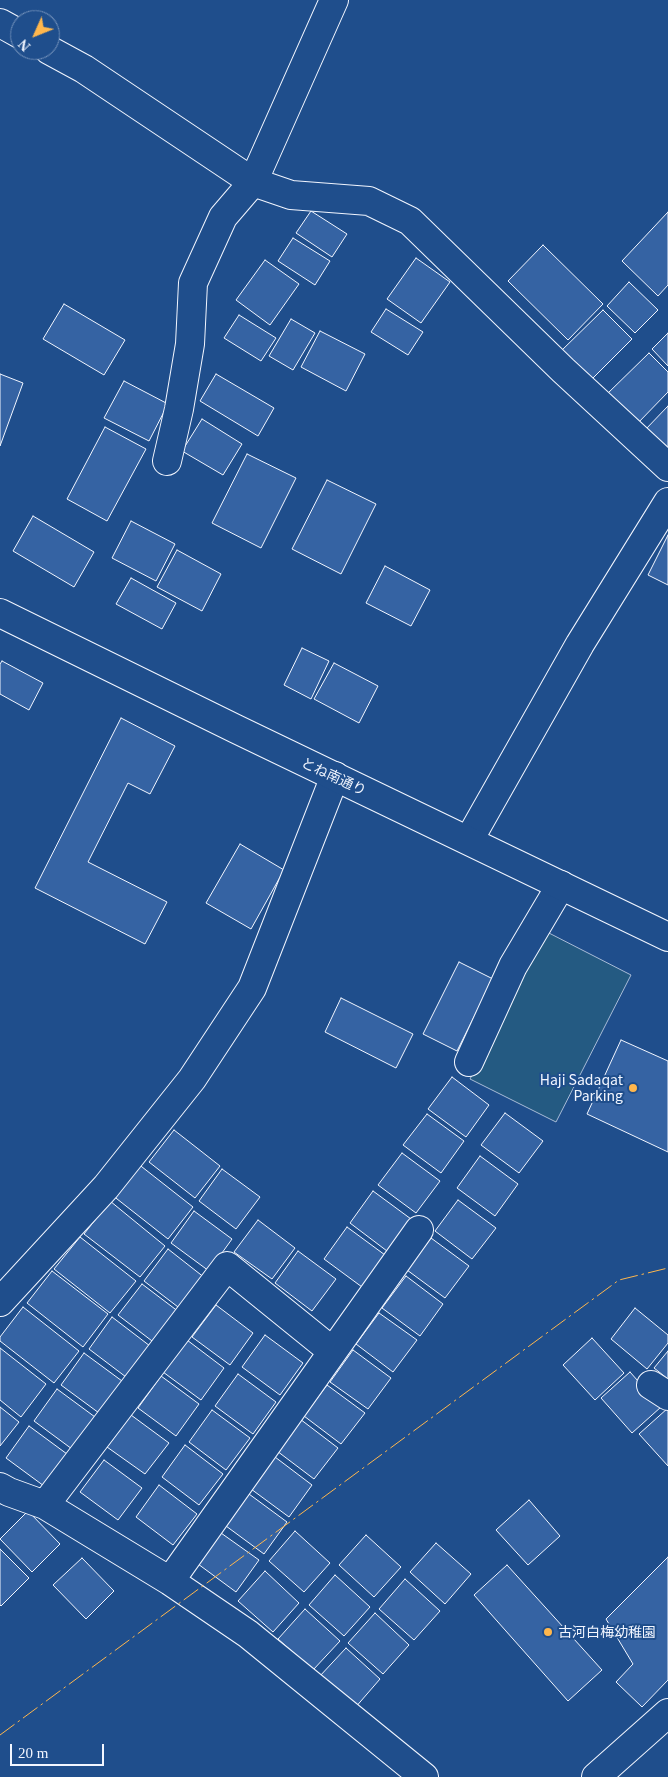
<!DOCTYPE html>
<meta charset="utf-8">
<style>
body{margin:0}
#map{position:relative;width:668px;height:1777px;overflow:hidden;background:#1f4e8c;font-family:Georgia,serif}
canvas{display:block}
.north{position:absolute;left:10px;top:10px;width:50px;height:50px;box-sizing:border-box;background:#1f4e8c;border:1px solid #7391ba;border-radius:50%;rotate:226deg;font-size:14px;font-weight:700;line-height:20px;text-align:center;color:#f2f6ff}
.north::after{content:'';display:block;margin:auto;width:18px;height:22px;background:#ffb74d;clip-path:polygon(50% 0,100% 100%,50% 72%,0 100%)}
.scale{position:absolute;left:10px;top:1744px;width:94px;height:22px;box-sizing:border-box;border:2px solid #f2f6ff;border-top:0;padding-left:6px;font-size:15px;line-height:18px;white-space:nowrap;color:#f2f6ff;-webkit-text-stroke:4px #1f4e8c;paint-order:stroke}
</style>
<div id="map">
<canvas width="668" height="1777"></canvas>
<div class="north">N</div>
<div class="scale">20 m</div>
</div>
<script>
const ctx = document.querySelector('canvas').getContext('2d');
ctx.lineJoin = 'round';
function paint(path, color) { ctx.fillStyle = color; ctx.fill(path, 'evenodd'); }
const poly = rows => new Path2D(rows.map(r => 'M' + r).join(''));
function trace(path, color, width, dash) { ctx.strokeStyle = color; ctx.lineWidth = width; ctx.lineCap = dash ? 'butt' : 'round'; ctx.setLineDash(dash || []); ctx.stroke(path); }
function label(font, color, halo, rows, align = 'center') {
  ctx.font = font + ' Georgia,"Noto Sans JP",serif'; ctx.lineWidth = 4; ctx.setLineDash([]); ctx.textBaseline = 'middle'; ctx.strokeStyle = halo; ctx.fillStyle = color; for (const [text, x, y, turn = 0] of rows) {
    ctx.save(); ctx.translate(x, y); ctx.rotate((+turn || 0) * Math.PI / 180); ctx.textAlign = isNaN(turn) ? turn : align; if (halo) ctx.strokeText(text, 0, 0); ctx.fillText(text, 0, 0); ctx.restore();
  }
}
const green = poly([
 [545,931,631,975,556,1122,470,1079,545,931]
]);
paint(green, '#245a82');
trace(green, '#a8bbd7', 1);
const building = poly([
 [311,211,347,234,332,257,296,233,311,211],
 [668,212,668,285,658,296,622,261,668,212],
 [293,238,330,261,315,285,278,261,293,238],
 [543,245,603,304,568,340,508,281,543,245],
 [416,258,450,282,421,323,387,299,416,258],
 [265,260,299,284,270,325,236,300,265,260],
 [629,282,658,310,635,333,607,306,629,282],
 [64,304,125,340,104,375,43,339,64,304],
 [386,309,423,332,408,355,371,332,386,309],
 [603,310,632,339,590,381,560,352,603,310],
 [239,315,276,338,261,361,224,338,239,315],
 [291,319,315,333,293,370,269,356,291,319],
 [320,331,365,354,346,391,301,367,320,331],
 [668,333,668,366,652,349,668,333],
 [649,353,668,372,668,392,636,425,606,395,649,353],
 [0,374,23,383,0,446,0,374],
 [216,374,274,408,258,436,200,401,216,374],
 [124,381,168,404,149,441,104,418,124,381],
 [668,406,668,453,645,430,668,406],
 [202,419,242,444,223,475,182,451,202,419],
 [105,427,146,449,107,521,67,499,105,427],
 [247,454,296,478,261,548,212,523,247,454],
 [327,480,376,504,341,574,292,549,327,480],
 [33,516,94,552,74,587,13,551,33,516],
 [131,521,175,544,156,581,112,558,131,521],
 [668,535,668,585,648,575,668,535],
 [177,550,221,574,202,611,157,587,177,550],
 [385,566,430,590,411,626,366,603,385,566],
 [131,578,176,603,162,629,116,604,131,578],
 [302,648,329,661,311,699,284,685,302,648],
 [2,661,43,683,29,710,0,694,0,664,2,661],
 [334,663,378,686,359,723,314,699,334,663],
 [121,718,175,746,150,794,128,783,88,862,167,902,145,944,35,888,121,718],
 [240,844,284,870,251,929,206,903,240,844],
 [459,962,493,979,457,1051,423,1034,459,962],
 [341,998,413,1034,396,1068,325,1032,341,998],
 [621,1040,668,1061,668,1152,587,1114,621,1040],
 [452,1077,489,1105,466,1137,428,1109,452,1077],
 [505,1113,543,1141,519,1173,481,1145,505,1113],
 [427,1114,464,1141,441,1173,403,1145,427,1114],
 [174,1130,220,1166,195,1198,149,1162,174,1130],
 [402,1153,440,1181,416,1213,378,1185,402,1153],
 [480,1156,518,1184,495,1216,457,1188,480,1156],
 [137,1163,193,1207,168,1239,112,1195,137,1163],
 [222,1169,260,1197,236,1229,199,1201,222,1169],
 [373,1191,411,1219,387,1251,350,1223,373,1191],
 [458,1200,496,1228,472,1259,435,1231,458,1200],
 [110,1201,165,1246,140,1277,84,1234,110,1201],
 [194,1211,232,1239,209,1271,171,1243,194,1211],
 [258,1220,295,1248,272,1279,234,1252,258,1220],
 [347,1227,385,1255,362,1287,324,1259,347,1227],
 [80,1237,136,1281,110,1313,54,1269,80,1237],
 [431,1238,469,1266,445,1298,407,1270,431,1238],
 [168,1249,205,1278,182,1310,144,1281,168,1249],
 [298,1251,336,1279,312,1311,275,1283,298,1251],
 [52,1271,108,1314,83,1347,27,1303,52,1271],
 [406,1276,443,1304,420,1336,382,1308,406,1276],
 [142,1284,179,1312,156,1344,118,1315,142,1284],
 [216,1305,253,1333,230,1365,192,1337,216,1305],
 [23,1307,79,1351,54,1383,0,1341,0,1337,23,1307],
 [635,1308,668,1335,668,1343,647,1369,611,1339,635,1308],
 [379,1313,417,1340,393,1372,356,1344,379,1313],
 [112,1317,150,1346,126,1377,89,1349,112,1317],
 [265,1335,303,1363,280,1395,242,1367,265,1335],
 [592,1338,624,1373,595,1400,563,1365,592,1338],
 [187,1340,224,1368,201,1400,163,1372,187,1340],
 [0,1348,46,1384,21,1417,0,1400,0,1348],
 [353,1350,391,1378,368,1409,330,1382,353,1350],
 [668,1351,668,1379,654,1368,668,1351],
 [84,1353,122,1381,99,1413,61,1385,84,1353],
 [630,1372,661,1407,632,1433,601,1398,630,1372],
 [238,1374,276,1402,253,1434,215,1406,238,1374],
 [161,1376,199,1404,176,1436,138,1408,161,1376],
 [327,1385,365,1413,341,1444,304,1416,327,1385],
 [57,1389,95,1417,72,1449,34,1421,57,1389],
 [0,1407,19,1422,0,1446,0,1407],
 [668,1408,668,1466,639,1434,668,1408],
 [212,1410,250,1438,226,1470,189,1442,212,1410],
 [131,1415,169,1443,145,1474,107,1447,131,1415],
 [300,1419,338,1448,314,1479,277,1451,300,1419],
 [29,1426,67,1454,44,1486,6,1458,29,1426],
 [185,1445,223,1474,199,1505,162,1477,185,1445],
 [275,1457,312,1485,289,1517,251,1489,275,1457],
 [104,1460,142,1488,118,1520,80,1492,104,1460],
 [159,1485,197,1514,173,1545,136,1517,159,1485],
 [249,1494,287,1522,264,1554,226,1526,249,1494],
 [529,1500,560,1536,528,1565,496,1530,529,1500],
 [28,1511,60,1544,32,1572,0,1539,28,1511],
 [295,1531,330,1563,304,1592,269,1561,295,1531],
 [221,1533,259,1560,236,1592,198,1564,221,1533],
 [366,1535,401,1567,374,1597,339,1565,366,1535],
 [436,1543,471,1574,445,1604,410,1572,436,1543],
 [0,1549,29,1578,1,1606,0,1605,0,1549],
 [668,1557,668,1680,642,1707,616,1682,633,1664,606,1619,668,1557],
 [82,1558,114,1591,86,1619,53,1585,82,1558],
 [507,1565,602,1670,568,1701,474,1595,507,1565],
 [265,1571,299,1603,273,1632,238,1601,265,1571],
 [335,1575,370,1607,344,1636,309,1605,335,1575],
 [405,1579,440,1611,414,1640,379,1609,405,1579],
 [305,1609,340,1641,313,1670,278,1639,305,1609],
 [375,1613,409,1645,383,1674,348,1643,375,1613],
 [346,1648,380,1679,354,1709,319,1677,346,1648]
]);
paint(building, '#3563a3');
trace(building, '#f2f6ff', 1);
const minor = poly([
 [0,23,20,34],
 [49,50,84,69,253,182,291,195,369,201,410,221,563,370,668,467],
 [167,461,179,409,190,344,193,283,223,217,253,182,334,0],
 [469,840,580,644,668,502],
 [469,1062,513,966,561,885],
 [0,1302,106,1187,192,1079,252,988,335,776],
 [651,1385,668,1396],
 [0,1487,9,1492,45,1505,170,1581,248,1634,424,1777],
 [45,1505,227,1266,332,1351],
 [170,1581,419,1230],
 [596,1777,668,1713]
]);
const primary = poly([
 [0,613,236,729,668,937]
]);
trace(minor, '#f2f6ff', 30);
trace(primary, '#f2f6ff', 30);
trace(minor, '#1f4e8c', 28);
trace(primary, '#1f4e8c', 28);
trace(poly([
 [0,1735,619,1280,668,1268]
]), '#ffb74d', 1, [18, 4, 2.5, 4]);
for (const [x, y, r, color] of [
 [633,1088,5,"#ffb74d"],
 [548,1632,5,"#ffb74d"]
]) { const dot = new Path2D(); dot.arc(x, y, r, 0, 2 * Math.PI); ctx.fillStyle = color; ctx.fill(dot); trace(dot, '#1f4e8c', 2); }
label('14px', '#f2f6ff', '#1f4e8c', [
 ["とね南通り",334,776,25]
]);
label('14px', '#f2f6ff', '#1f4e8c', [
 ["Haji Sadaqat",623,1080],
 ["Parking",623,1096],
 ["古河白梅幼稚園",558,1632,"left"]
], 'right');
</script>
